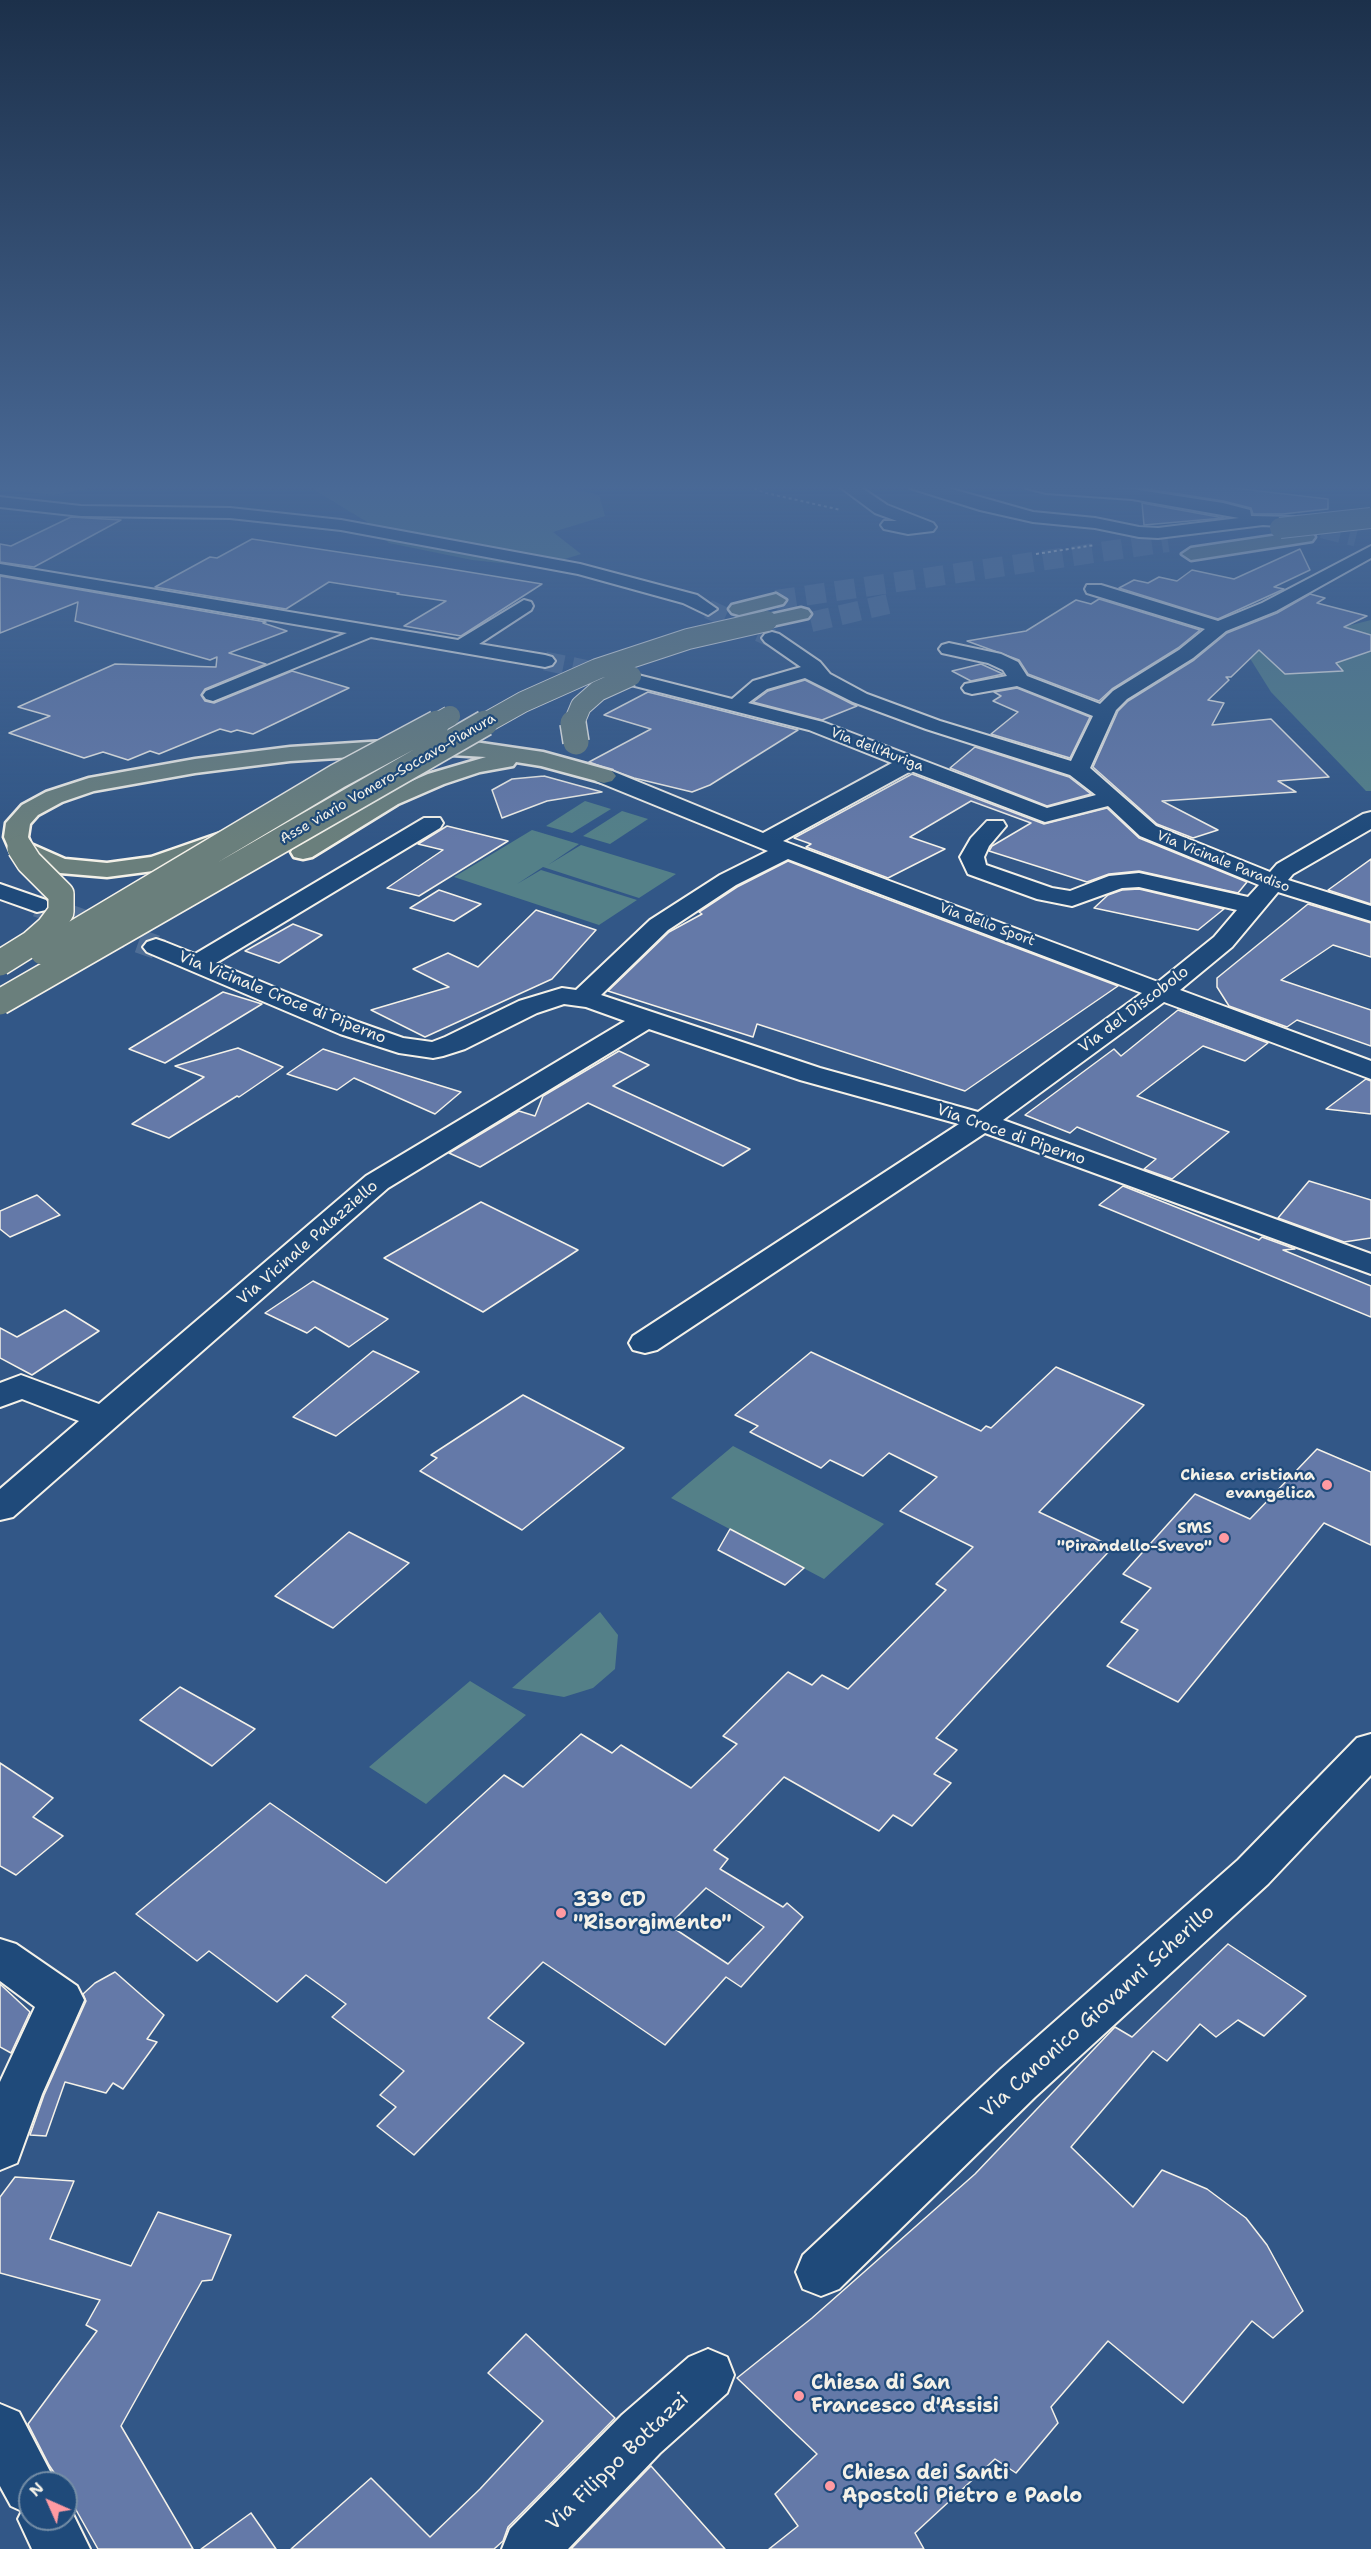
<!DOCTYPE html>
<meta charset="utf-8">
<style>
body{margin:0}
#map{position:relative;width:1371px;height:2549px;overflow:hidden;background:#325787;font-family:"Shantell Sans",sans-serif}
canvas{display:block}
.north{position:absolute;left:18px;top:2471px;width:60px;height:60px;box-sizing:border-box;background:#1f4a7a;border:2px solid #748da6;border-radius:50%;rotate:315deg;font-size:16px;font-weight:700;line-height:24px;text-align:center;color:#f4f1e8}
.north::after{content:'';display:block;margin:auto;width:21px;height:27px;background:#ff9aa2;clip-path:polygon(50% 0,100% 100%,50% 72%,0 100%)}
</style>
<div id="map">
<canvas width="1371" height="2549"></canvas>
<div class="north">N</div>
</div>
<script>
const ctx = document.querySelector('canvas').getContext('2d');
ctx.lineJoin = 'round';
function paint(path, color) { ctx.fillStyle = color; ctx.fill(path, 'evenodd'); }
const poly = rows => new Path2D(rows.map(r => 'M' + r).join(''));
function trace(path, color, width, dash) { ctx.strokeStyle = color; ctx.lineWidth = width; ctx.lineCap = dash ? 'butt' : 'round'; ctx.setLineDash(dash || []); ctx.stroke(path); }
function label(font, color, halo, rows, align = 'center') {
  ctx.font = font + ' "Shantell Sans",sans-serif'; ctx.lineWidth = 4.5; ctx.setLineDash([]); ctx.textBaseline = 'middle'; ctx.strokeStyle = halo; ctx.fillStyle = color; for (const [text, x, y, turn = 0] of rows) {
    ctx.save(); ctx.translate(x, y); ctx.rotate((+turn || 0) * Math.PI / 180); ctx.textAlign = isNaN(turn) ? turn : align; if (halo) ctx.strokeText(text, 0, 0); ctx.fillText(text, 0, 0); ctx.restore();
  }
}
paint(poly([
 [0,484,112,484,54,495,0,489],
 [293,484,451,484,478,487,555,484,599,495,605,516,553,532,581,554,539,567,472,560,389,543,367,522,308,486],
 [1371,620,1371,791,1366,791,1271,692,1246,652],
 [585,801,611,809,572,833,546,826],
 [622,811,648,819,610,844,583,836],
 [532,830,579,844,548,865,581,845,676,874,639,898,543,867,517,884,541,870,637,900,599,925,454,877],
 [733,1446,884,1524,824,1579,671,1498],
 [600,1612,618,1635,615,1669,593,1688,564,1697,512,1688],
 [470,1681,526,1715,426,1804,369,1767]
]), '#548088');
const building = poly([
 [1140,484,1199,484,1328,499,1328,509,1283,514,1253,514,1251,508,1223,501,1141,488,1140,484],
 [1142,503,1224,518,1144,525,1142,503],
 [71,517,121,520,34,567,0,562,0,544,11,546,71,517],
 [252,539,438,567,542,584,461,636,404,626,446,601,397,594,399,593,329,582,286,609,155,587,210,557,217,558,252,539],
 [1300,549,1310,570,1274,587,1284,589,1218,619,1119,588,1134,580,1148,583,1159,577,1177,581,1192,570,1234,579,1300,549],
 [0,576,266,622,263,623,287,631,229,653,266,664,205,689,201,695,205,701,214,703,292,671,349,688,253,734,237,730,231,732,220,729,159,754,150,751,128,760,103,752,84,758,9,733,50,716,18,707,115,664,216,667,217,657,210,660,75,621,78,602,0,633,0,576],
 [1310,594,1325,598,1317,603,1367,616,1344,627,1371,635,1371,651,1336,663,1343,671,1285,674,1259,650,1231,677,1226,677,1229,680,1208,700,1224,703,1212,725,1271,719,1329,777,1278,781,1296,792,1162,801,1218,830,1193,838,1157,824,1093,767,1118,711,1128,701,1194,660,1227,633,1277,613,1310,594],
 [1099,599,1200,630,1178,648,1112,689,1099,701,1028,674,1019,660,967,641,1026,631,1076,600,1091,604,1099,599],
 [981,664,1003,674,971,681,952,671,981,664],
 [805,680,852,704,857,706,822,720,753,702,768,691,805,680],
 [1017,688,1090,717,1070,758,991,734,1018,712,993,701,1001,696,994,692,1017,688],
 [648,692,798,730,710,785,692,792,634,778,589,762,651,729,604,715,648,692],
 [975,747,1069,777,1091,794,1047,806,950,768,975,747],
 [912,774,1044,824,1107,808,1139,838,1247,882,1238,893,1139,871,1109,874,1087,882,989,851,992,846,1031,823,971,801,910,837,945,849,888,878,806,847,811,844,794,838,912,774],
 [544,776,602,792,547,801,502,818,492,790,512,779,544,776],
 [447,826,508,841,419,896,387,888,443,850,418,844,447,826],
 [1371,859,1371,904,1328,890,1371,859],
 [788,861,863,890,1118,986,965,1091,757,1024,753,1037,608,991,669,932,702,914,699,912,737,887,788,861],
 [1139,889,1224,909,1198,930,1094,908,1108,895,1122,890,1139,889],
 [439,890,481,904,454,921,410,908,439,890],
 [1308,904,1371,923,1371,957,1333,945,1281,980,1371,1010,1371,1046,1297,1020,1287,1027,1229,1006,1217,987,1217,978,1308,904],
 [536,910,596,930,552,979,425,1037,371,1010,449,987,413,969,448,953,478,967,536,910],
 [293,924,322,935,279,963,245,951,293,924],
 [223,992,262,1004,165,1063,129,1049,223,992],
 [1178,1010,1268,1043,1245,1061,1203,1046,1137,1096,1229,1132,1172,1179,1144,1169,1156,1159,1077,1127,1070,1133,1025,1115,1114,1049,1121,1056,1178,1010],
 [238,1048,283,1067,239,1097,237,1096,169,1138,132,1124,204,1077,175,1066,238,1048],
 [323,1049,373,1065,461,1092,435,1114,354,1078,337,1090,287,1074,323,1049],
 [619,1051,649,1065,613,1086,750,1149,723,1166,588,1103,480,1167,449,1153,519,1111,535,1116,543,1096,619,1051],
 [1366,1079,1371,1081,1371,1114,1326,1109,1366,1079],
 [1309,1181,1371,1200,1371,1238,1344,1242,1278,1218,1309,1181],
 [1123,1186,1259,1240,1262,1237,1295,1249,1283,1250,1371,1286,1371,1317,1099,1205,1123,1186],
 [37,1195,60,1215,10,1237,0,1229,0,1211,37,1195],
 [481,1202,578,1250,483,1312,384,1258,481,1202],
 [313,1281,388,1319,349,1347,315,1327,307,1333,265,1313,313,1281],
 [65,1310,99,1331,32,1375,0,1358,0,1328,17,1337,65,1310],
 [373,1351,419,1372,336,1436,293,1417,373,1351],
 [811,1352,981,1431,986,1426,991,1428,1056,1367,1144,1405,1039,1512,1113,1547,936,1738,957,1750,934,1774,951,1783,912,1826,893,1815,879,1831,784,1777,714,1850,728,1859,720,1869,783,1907,787,1903,803,1917,741,1987,726,1977,665,2045,543,1962,488,2018,524,2043,414,2155,377,2126,396,2107,380,2095,404,2071,332,2017,346,2004,306,1975,277,2002,209,1951,197,1961,136,1914,270,1803,386,1883,504,1775,523,1787,581,1734,612,1753,621,1745,691,1788,737,1744,723,1736,788,1672,812,1685,822,1675,848,1689,946,1590,936,1584,973,1547,900,1511,937,1477,889,1453,863,1476,830,1460,821,1468,750,1432,758,1426,735,1415,811,1352],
 [706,1888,764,1927,728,1964,669,1925,706,1888],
 [523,1395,624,1448,522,1530,420,1471,437,1458,431,1455,523,1395],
 [1317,1449,1371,1472,1371,1545,1324,1523,1178,1702,1107,1666,1138,1630,1121,1622,1151,1588,1123,1574,1195,1494,1250,1519,1317,1449],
 [730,1529,804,1568,785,1585,718,1550,730,1529],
 [349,1532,409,1563,333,1628,275,1596,349,1532],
 [180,1687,255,1729,212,1766,140,1720,180,1687],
 [0,1763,53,1798,33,1817,63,1836,16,1875,0,1866,0,1763],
 [1228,1944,1306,1996,1264,2036,1238,2020,1216,2037,1200,2024,1167,2061,1153,2051,1071,2147,1133,2207,1162,2170,1207,2189,1246,2218,1267,2245,1303,2311,1273,2338,1252,2321,1183,2403,1108,2341,1051,2407,1058,2423,1016,2473,995,2459,915,2533,924,2549,769,2549,798,2526,775,2494,817,2454,737,2378,812,2318,975,2174,1115,2027,1132,2037,1228,1944],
 [115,1972,164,2015,147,2039,157,2042,123,2089,113,2083,106,2093,65,2082,46,2136,30,2135,44,2095,86,2001,83,1994,95,1983,115,1972],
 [0,1984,30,2012,11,2053,0,2047,0,1984],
 [15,2177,74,2181,50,2239,131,2266,158,2212,231,2235,212,2280,202,2281,121,2426,193,2549,98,2549,66,2492,66,2483,61,2483,49,2465,28,2424,97,2331,86,2325,100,2300,0,2273,0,2197,15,2177],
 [526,2334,615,2418,508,2527,503,2541,494,2549,291,2549,371,2478,430,2537,480,2489,543,2421,488,2373,526,2334],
 [651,2466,725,2549,571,2549,647,2470,651,2466],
 [251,2513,276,2549,201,2549,251,2513]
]);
paint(building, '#6479a8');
trace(building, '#f4f1e8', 1.5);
trace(poly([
 [1295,522,1356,537],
 [708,609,772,638],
 [545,661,618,676]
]), '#4f6e96', 19, [19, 9]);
trace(poly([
 [37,905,156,947]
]), '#4f6e96', 24, [24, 12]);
trace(poly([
 [776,600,1168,542],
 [811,622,888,604]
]), '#4f6e96', 20, [20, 10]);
const minor = poly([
 [836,484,856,484,887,505,933,523,936,527,933,531,908,534,884,529,881,525,884,521,897,521,875,513,836,484],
 [908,484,934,484,1033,512,1095,518,1139,527,1158,528,1239,518,1132,499,1046,493,1026,488,1024,484,1132,489,1223,503,1250,510,1251,516,1295,517,1304,522,1295,527,1263,525,1158,538,1139,537,1095,528,1033,522,980,510,910,488,908,484],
 [0,497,81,506,230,508,341,520,580,564,697,595,717,609,708,615,683,603,578,574,341,530,230,518,81,516,0,507,0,497],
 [1371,546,1371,558,1276,611,1226,631,1193,658,1127,699,1116,710,1090,768,1156,826,1270,872,1277,864,1363,814,1371,812,1371,829,1293,874,1288,880,1371,906,1371,921,1278,892,1232,947,1180,990,1371,1061,1371,1079,1164,1002,1003,1120,1371,1254,1371,1274,985,1133,657,1350,645,1353,633,1350,629,1343,633,1336,959,1124,800,1080,649,1029,388,1188,13,1517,0,1520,0,1489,79,1421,22,1399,0,1407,0,1383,21,1375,99,1404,366,1176,625,1021,586,1007,564,1004,537,1013,465,1049,443,1056,433,1058,399,1053,340,1034,147,952,143,947,147,942,156,939,165,942,195,954,424,818,440,818,443,823,440,828,216,963,358,1022,403,1038,432,1042,445,1037,519,1001,562,988,576,990,650,920,720,875,768,851,596,781,593,776,596,771,612,771,763,833,892,763,809,730,631,685,628,681,631,677,638,675,732,699,753,681,801,667,765,642,762,638,765,634,772,632,779,634,820,662,830,674,867,694,940,721,1071,761,1093,716,1017,686,972,694,965,692,962,688,965,684,1007,676,1003,670,988,663,942,653,939,649,942,645,949,643,1001,654,1018,662,1027,676,1100,704,1113,691,1179,650,1205,629,1087,593,1085,589,1087,585,1101,585,1218,621,1262,603,1371,546],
 [805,678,853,702,926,729,1070,775,1096,795,1047,808,823,722,748,703,767,689,805,678],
 [911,771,1045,822,1108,806,1140,836,1259,885,1248,897,1139,873,1109,876,1070,891,1052,888,986,865,984,857,989,846,1006,826,1003,821,987,821,971,838,960,857,968,874,1037,899,1072,906,1122,888,1139,887,1237,910,1214,937,1158,982,783,841,911,771],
 [788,859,1142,993,978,1112,820,1068,601,995,668,930,736,885,788,859],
 [0,564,458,640,524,600,531,602,533,606,531,610,479,644,545,655,552,657,555,661,552,665,545,667,371,637,213,701,206,699,203,695,206,691,347,633,0,574,0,564],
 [0,884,46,900,49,905,46,910,37,912,0,899,0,884],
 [1371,1734,1371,1775,1268,1884,1035,2097,839,2289,821,2296,803,2289,796,2272,803,2255,1001,2069,1238,1860,1357,1738,1371,1734],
 [0,1939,16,1944,77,1986,84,2000,42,2094,17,2163,0,2170,0,2082,35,2007,0,1981,0,1939],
 [708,2349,727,2357,734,2375,727,2393,660,2453,568,2549,502,2549,510,2529,622,2415,689,2357,708,2349],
 [0,2404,19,2412,56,2483,30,2483,30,2519,66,2519,66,2500,90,2549,32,2549,18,2519,22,2511,11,2506,0,2486,0,2404]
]);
const highway = poly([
 [1306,531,1312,533,1315,537,1312,541,1191,560,1182,554,1191,548,1306,531],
 [776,594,786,600,783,604,739,615,732,613,729,609,732,605,776,594],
 [801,608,808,610,811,614,808,618,767,627,760,625,757,621,760,617,801,608],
 [416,739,461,740,543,752,612,771,616,776,612,781,604,783,541,766,516,762,513,766,480,772,444,784,398,804,312,857,303,859,294,857,291,852,294,847,382,794,428,774,486,757,416,753,290,761,195,773,94,791,62,802,38,815,30,824,28,837,31,844,65,859,107,863,151,857,220,833,229,835,232,840,229,845,200,858,153,871,107,877,60,873,11,853,4,837,6,823,22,805,46,792,89,778,195,759,290,747,416,739]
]);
trace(minor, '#f4f1e8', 4);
trace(highway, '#f4f1e8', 5);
trace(poly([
 [743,484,766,493,841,510],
 [1036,554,1095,545]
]), '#f4f1e8', 2, [3, 3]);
paint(minor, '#1f4a7a');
paint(highway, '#6a7f7c');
const highwayBridgeFar1 = poly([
 [1280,528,1371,518],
 [434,725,450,716],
 [482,725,523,702,597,669,688,639,767,621],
 [573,725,581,706,598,691,631,676]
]);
const highwayBridge = poly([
 [573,723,576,742],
 [43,952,338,776,437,723],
 [0,963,32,943,49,928,61,912,61,894,29,862,20,848],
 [0,1002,485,723]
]);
trace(highwayBridgeFar1, '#f4f1e8', 22, []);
trace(highwayBridge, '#f4f1e8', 28, []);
trace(highwayBridgeFar1, '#6a7f7c', 20);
trace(highwayBridge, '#6a7f7c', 25);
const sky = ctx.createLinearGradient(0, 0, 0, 841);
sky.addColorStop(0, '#1c304a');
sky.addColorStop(0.58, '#496996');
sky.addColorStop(1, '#49699600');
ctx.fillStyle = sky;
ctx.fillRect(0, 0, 1371, 841);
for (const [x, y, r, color] of [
 [1327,1485,6,"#ff9aa2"],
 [1224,1538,6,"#ff9aa2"],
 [561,1913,6,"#ff9aa2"],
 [799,2396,6,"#ff9aa2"],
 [830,2486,6,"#ff9aa2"]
]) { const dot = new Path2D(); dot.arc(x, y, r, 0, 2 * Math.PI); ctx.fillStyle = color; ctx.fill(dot); trace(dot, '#1f4a7a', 2); }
label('14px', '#f4f1e8', '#1f4a7a', [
 ["Via dell'Auriga",877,750,21],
 ["Asse viario Vomero-Soccavo-Pianura",388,779,-30],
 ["Via Vicinale Paradiso",1223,862,22],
 ["Via dello Sport",987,925,20]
]);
label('16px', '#f4f1e8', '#1f4a7a', [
 ["Via Vicinale Croce di Piperno",282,998,22],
 ["Via del Discobolo",1134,1010,-37],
 ["Via Croce di Piperno",1011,1135,19],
 ["Via Vicinale Palazziello",308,1243,-41]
]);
label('bold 16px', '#f4f1e8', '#1f4a7a', [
 ["Chiesa cristiana",1315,1476],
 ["evangelica",1315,1494],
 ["SMS",1212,1529],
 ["\"Pirandello-Svevo\"",1212,1547]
], 'right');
label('bold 20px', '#f4f1e8', '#1f4a7a', [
 ["33° CD",573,1901],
 ["\"Risorgimento\"",573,1924],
 ["Chiesa di San",811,2384],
 ["Francesco d'Assisi",811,2407],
 ["Chiesa dei Santi",842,2474],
 ["Apostoli Pietro e Paolo",842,2497]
], 'left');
label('20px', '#f4f1e8', '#1f4a7a', [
 ["Via Canonico Giovanni Scherillo",1098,2012,-42],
 ["Via Filippo Bottazzi",618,2462,-44]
]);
</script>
